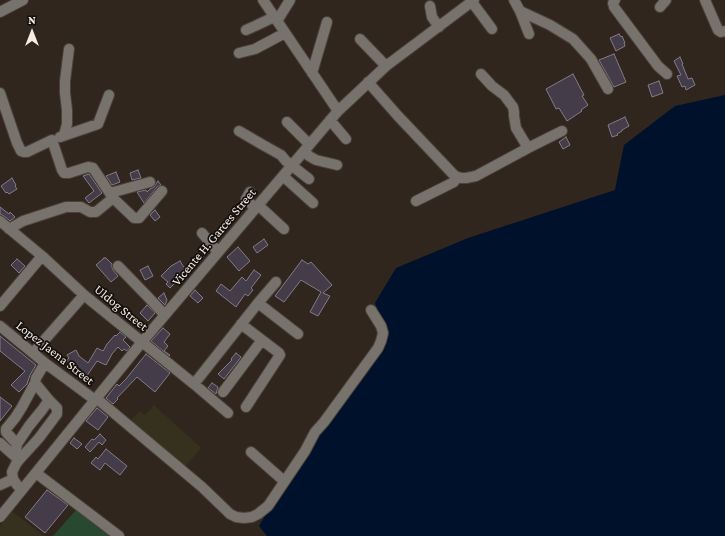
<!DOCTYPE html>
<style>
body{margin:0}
#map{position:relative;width:725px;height:536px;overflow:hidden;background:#31261d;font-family:"Crimson Pro",serif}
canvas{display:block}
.north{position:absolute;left:12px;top:12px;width:40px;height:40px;-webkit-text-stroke:3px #15100c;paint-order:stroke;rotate:0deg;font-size:11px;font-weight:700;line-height:16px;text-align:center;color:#f4ece6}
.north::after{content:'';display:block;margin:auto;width:14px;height:18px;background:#f4ece6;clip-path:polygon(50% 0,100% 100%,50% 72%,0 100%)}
</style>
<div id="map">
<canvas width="725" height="536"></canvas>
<div class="north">N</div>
</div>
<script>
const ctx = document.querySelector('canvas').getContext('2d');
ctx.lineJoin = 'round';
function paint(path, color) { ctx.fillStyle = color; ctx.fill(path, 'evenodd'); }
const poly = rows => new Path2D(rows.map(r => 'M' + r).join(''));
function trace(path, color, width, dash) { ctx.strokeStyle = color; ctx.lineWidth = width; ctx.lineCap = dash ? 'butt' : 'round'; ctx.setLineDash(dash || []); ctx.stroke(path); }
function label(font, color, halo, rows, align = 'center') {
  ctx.font = font + ' "Crimson Pro",serif'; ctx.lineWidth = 3.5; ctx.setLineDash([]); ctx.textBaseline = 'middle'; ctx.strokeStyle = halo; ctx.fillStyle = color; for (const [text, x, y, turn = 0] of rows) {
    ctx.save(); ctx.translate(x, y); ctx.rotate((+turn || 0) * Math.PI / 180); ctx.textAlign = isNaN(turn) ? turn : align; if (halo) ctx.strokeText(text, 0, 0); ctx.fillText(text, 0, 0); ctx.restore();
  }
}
paint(poly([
 [154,405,201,448,183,469,129,423,139,411,145,415],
 [12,511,44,536,0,536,0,526]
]), '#36301e');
paint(poly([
 [76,510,111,536,53,536]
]), '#28492f');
paint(poly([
 [725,95,725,536,267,536,259,526,285,482,326,423,385,328,375,303,396,268,468,238,615,190,624,145,675,106]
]), '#00112b');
const building = poly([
 [619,34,621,37,622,36,625,43,624,43,625,46,616,51,610,38,619,34],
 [614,54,626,82,614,87,599,60,614,54],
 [680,57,683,64,682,64,688,79,692,78,695,85,686,90,685,86,682,87,677,76,681,75,674,61,680,57],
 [573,74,584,95,582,96,588,105,581,110,582,111,567,121,559,108,556,109,546,89,573,74],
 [659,81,663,93,652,97,648,85,659,81],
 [625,117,629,126,622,130,622,131,617,134,618,135,612,137,608,125,625,117],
 [566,137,570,145,563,149,559,142,566,137],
 [138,170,141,178,132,180,130,173,138,170],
 [116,172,120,182,112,185,106,176,116,172],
 [89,174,102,193,89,203,85,198,94,191,83,176,89,174],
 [12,178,16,185,15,186,17,189,9,194,7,192,6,193,1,186,12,178],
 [158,181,161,185,157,187,144,203,137,192,146,190,147,192,150,189,154,187,158,181],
 [0,207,9,214,10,212,15,217,10,221,4,216,0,214,0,207],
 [155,210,160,217,155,221,150,215,155,210],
 [264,239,268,245,257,253,253,247,264,239],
 [238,247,250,261,239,271,227,257,238,247],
 [104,258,106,258,112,264,112,267,113,270,118,276,111,282,96,265,104,258],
 [17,259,25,266,19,273,11,265,17,259],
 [302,260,308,264,311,262,332,285,323,293,330,296,318,316,310,312,321,292,301,280,284,302,275,296,302,260],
 [180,261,183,266,190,272,185,278,182,276,170,288,166,284,168,282,161,276,171,266,180,261],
 [148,266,153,276,145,280,140,270,148,266],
 [254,270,261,275,251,288,253,290,248,296,245,294,236,307,216,291,221,284,230,291,242,277,246,281,254,270],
 [195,290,203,298,198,303,190,296,195,290],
 [164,293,167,300,165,305,158,298,164,293],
 [147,305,155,313,148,321,140,313,147,305],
 [163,328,170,334,164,342,168,346,164,351,170,355,169,356,151,341,163,328],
 [120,332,126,337,123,340,130,347,127,351,124,349,122,351,118,347,112,354,106,365,97,361,86,377,74,369,67,360,69,358,67,355,76,350,79,356,88,363,97,348,103,351,107,344,115,335,116,336,120,332],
 [0,336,36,365,30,375,27,384,19,392,11,385,25,371,0,351,0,336],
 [236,353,241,357,224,379,218,374,232,360,231,359,236,353],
 [146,354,170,373,155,392,137,377,117,398,118,399,113,404,106,398,117,384,119,386,126,379,146,354],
 [212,383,218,387,216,394,208,388,212,383],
 [0,397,12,406,0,421,0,397],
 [97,408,108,417,98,430,86,421,97,408],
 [100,434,106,440,102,445,99,442,90,452,85,447,92,439,94,440,100,434],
 [74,438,82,444,77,449,70,443,74,438],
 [106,449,127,466,120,475,105,463,100,470,91,463,96,457,98,459,106,449],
 [47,490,68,505,45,533,25,517,47,490]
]);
paint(building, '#443c49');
trace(building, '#837b89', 1);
const minor = poly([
 [263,0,338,111],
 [514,0,520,11,529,34],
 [615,0,613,3,614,7,658,66,667,74],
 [705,0,718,30,721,32,725,31],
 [472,2,492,29],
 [430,6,432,17,439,27],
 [660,7,666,0],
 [520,11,550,25,573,39,591,59,608,89],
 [0,12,23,0],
 [277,21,290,0],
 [246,30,255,26,274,17],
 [360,39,386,66],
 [239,53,255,49,285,33],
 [312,73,327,22],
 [481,74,492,86,504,95,513,107,514,112,514,116,516,128,528,148,562,131],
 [368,82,398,116,453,174,457,177,462,178,466,178,476,176,528,148],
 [0,93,17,143,21,151,24,152,27,152,52,140,62,170,64,173,69,173,88,167,93,168,113,198,134,218,139,218,162,191],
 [330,120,346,139],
 [287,122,309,144],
 [239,131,263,145,281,155,286,161,309,179],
 [64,135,67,124,67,110,65,93,65,81,69,49],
 [60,137,98,124,109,95],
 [304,151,309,156,316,160,337,165],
 [283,176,313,203],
 [250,192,246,199,255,208],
 [110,193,150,182],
 [416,201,454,182,457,177],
 [258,205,284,229],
 [0,221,42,256,84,295,194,384,228,413],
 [9,229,23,221,66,207,81,207,90,212,96,212,113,198],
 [202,233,218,252],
 [118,266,149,298,165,315],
 [258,303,298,334],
 [0,306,42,256],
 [241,324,279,353,280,355,246,407],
 [0,326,45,363,95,400],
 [33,353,84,295],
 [35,383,36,378,45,363],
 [194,384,258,303,276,282],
 [223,392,262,340],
 [96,398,202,487,230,514,236,517,244,518,252,517,258,514,268,506,305,451,315,432,324,422,378,348,381,341,383,333,381,326,371,310],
 [0,443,19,460,16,464,12,472,13,479,17,485,22,490],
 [17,444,29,426,42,410,49,400,57,408,57,414,39,438,19,460],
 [251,452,284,481],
 [15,456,16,451,17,444,6,432,6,429,15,418,22,407,35,383,49,400],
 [36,473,119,536],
 [0,485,13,479],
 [0,517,142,342,338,111,386,66,474,0]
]);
trace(minor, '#4c4239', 12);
trace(minor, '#78726d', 10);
label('13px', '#f4ece6', '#15100c', [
 ["Vicente H. Garces Street",214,237,-50],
 ["Uldog Street",121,308,39],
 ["Lopez Jaena Street",55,353,38]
]);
</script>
